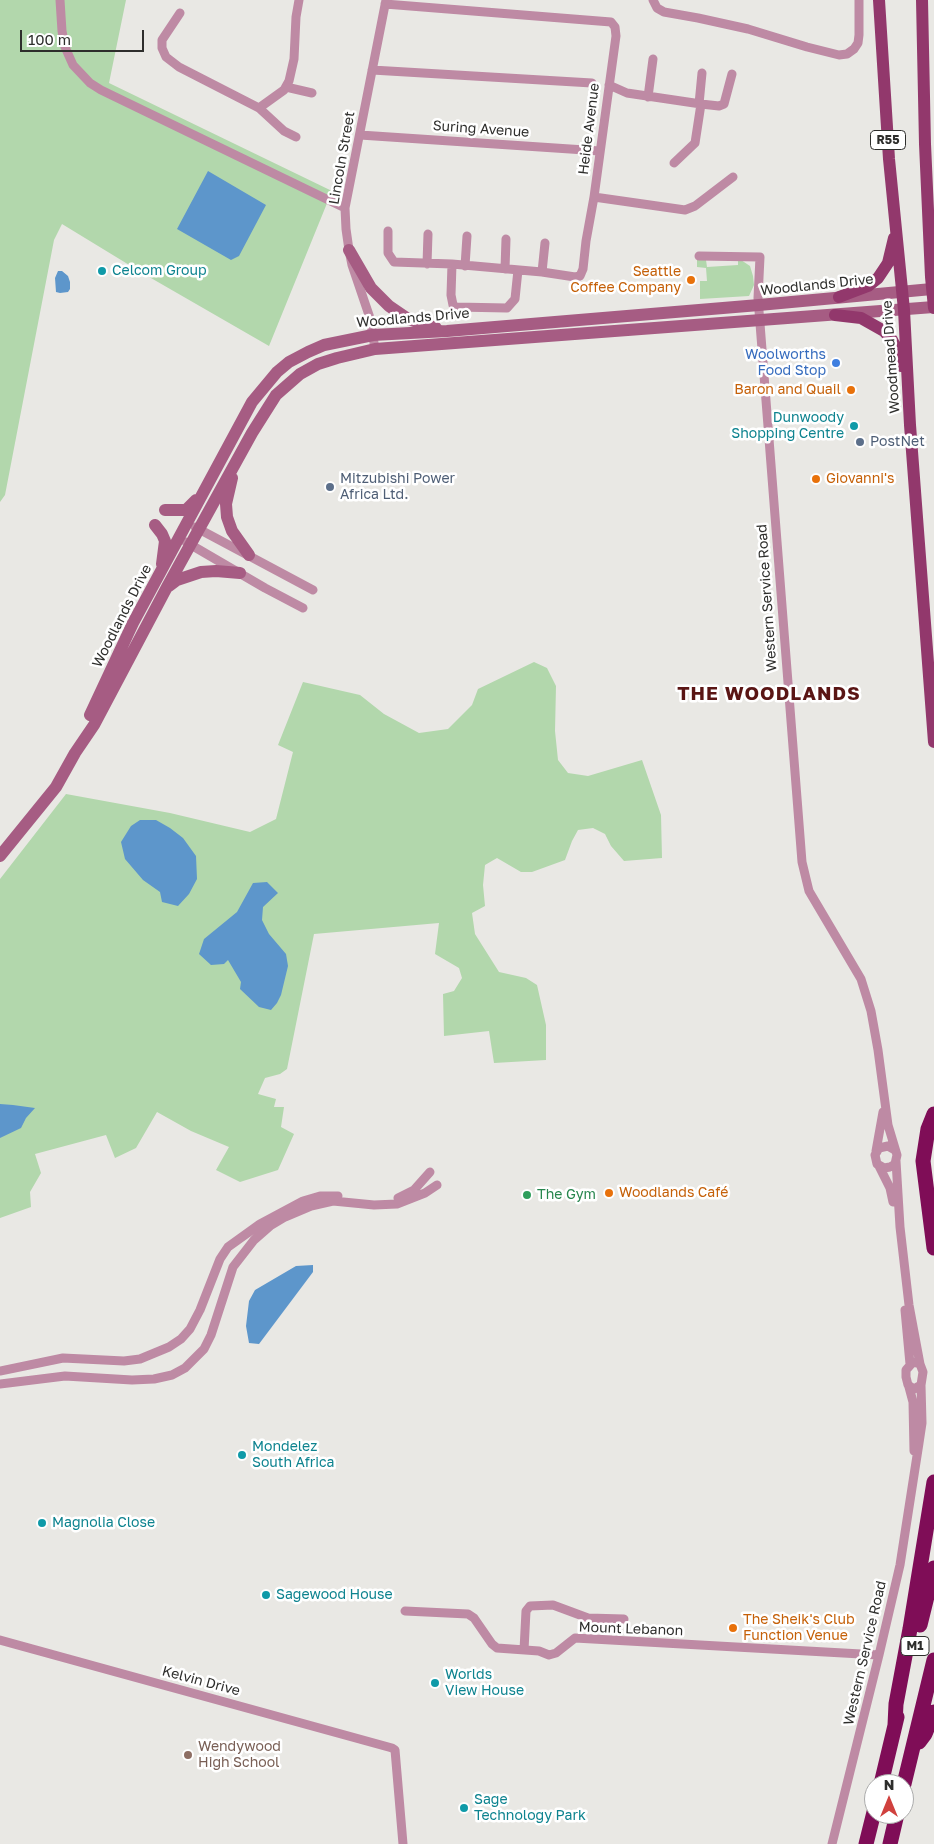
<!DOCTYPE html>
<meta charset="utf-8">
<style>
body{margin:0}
#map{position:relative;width:934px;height:1844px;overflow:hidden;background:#e9e8e4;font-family:"Golos Text",sans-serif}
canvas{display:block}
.north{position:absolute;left:864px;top:1774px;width:50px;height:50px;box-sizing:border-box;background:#fff;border:1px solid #ababab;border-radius:50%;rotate:0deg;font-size:14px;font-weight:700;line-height:20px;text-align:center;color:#2e2e2c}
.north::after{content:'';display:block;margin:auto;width:18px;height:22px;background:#d0413e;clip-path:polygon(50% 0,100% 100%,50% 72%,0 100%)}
.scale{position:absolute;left:20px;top:30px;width:124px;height:22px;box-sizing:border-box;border:2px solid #2e2e2c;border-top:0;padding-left:6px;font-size:15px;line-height:18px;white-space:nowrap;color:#2e2e2c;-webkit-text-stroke:4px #fff;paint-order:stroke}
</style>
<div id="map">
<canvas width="934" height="1844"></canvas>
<div class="north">N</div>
<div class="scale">100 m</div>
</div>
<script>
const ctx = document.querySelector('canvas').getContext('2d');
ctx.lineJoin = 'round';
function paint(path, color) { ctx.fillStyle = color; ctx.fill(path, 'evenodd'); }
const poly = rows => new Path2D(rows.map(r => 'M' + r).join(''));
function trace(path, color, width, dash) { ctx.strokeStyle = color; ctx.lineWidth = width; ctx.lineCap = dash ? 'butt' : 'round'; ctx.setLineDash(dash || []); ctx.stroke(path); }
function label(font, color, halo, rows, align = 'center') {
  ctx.font = font + ' "Golos Text",sans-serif'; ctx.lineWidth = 5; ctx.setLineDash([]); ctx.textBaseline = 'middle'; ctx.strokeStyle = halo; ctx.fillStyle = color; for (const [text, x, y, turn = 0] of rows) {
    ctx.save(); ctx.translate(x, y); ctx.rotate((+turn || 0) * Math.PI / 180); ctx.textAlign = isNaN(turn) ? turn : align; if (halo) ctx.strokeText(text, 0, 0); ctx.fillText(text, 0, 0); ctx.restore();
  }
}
paint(poly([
 [0,0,126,0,109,83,332,191,269,346,144,274,62,224,54,240,5,495,0,502],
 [738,258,750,266,753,276,754,285,749,296,700,299,700,281,707,281,706,268,697,267,697,260,706,260,707,267,738,265],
 [534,662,547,668,556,686,555,731,558,760,568,773,588,776,642,760,661,815,662,858,624,861,611,846,605,834,593,828,578,830,572,841,565,860,532,872,521,872,497,858,485,865,483,885,485,906,472,913,475,934,499,972,526,978,537,985,546,1025,546,1060,494,1063,489,1031,444,1036,443,994,454,991,462,978,459,968,435,954,439,923,314,934,287,1069,280,1074,265,1078,258,1094,276,1099,274,1107,284,1107,281,1127,294,1134,278,1170,240,1182,216,1170,229,1147,191,1131,157,1112,136,1148,115,1158,106,1135,35,1154,41,1173,30,1192,31,1207,0,1218,0,879,66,794,170,813,250,832,276,819,293,752,278,745,303,682,360,695,384,714,419,733,448,729,472,705,478,689]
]), '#b2d7ac');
paint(poly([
 [208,171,266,205,239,256,231,260,177,229],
 [58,271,62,271,68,276,70,282,70,289,68,292,60,293,56,292,55,278],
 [140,820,156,820,170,828,183,838,196,856,197,879,189,894,178,906,162,902,160,892,143,880,125,859,121,842,131,826],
 [267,882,278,893,263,907,262,920,269,934,286,954,288,966,281,995,277,1003,271,1010,259,1007,240,989,241,982,228,960,224,964,211,965,199,954,204,939,237,912,253,883],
 [0,1104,13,1105,35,1108,26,1118,21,1128,0,1138],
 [313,1265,313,1272,259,1344,249,1343,246,1326,249,1301,255,1290,296,1266]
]), '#5d96cb');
trace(poly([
 [60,0,62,31,65,47,73,65,90,83,101,90,345,208],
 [653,0,657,8,664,12,698,18,748,29,807,47,839,55,847,54,854,49,858,43,859,35,859,0],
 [385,4,611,22,615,27,616,36,594,197,586,241,583,269,580,276,575,277,542,272,452,264,394,262,388,253,388,231],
 [180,13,162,40,162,48,166,57,179,67,259,108,284,131,296,137],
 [372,70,592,83],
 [609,85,627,93,701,104,695,143,674,163],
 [286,87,312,93],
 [648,97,653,59],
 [699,104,702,73],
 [701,104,719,106,724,104,732,74],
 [259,108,284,90,289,81,294,59,296,17,299,0],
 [360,135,600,151],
 [594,197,685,210,695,206,733,177],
 [699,256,760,257,758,298,802,862,809,891,861,979,871,1011,878,1050,888,1125,897,1155,895,1164,890,1167,884,1168,877,1164,875,1155,879,1148,888,1146,895,1150],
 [427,264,428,234],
 [452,264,451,295,453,305,456,307,507,308,515,299,518,270],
 [465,266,467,236],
 [505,269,506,239],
 [542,272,545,243],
 [375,349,370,318,352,265,349,250,346,229,345,208,386,0],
 [195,527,313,590],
 [186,542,265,588,303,608],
 [876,1151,883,1112],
 [896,1161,900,1227,909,1305,920,1364],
 [879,1166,890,1188,893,1202],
 [398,1198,414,1190,430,1172],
 [905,1310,910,1364],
 [913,1362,920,1364,923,1372,921,1385,914,1389,908,1385,906,1377,906,1370,913,1362],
 [0,1371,63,1358,124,1361,140,1359,169,1347,181,1339,190,1329,200,1310,220,1259,228,1247,260,1224,303,1201,320,1196,338,1196],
 [0,1384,65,1376,132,1380,154,1379,172,1375,185,1368,204,1349,211,1335,233,1267,254,1240,270,1226,285,1217,311,1206,333,1201,374,1205,397,1204,425,1193,437,1185],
 [909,1387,913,1402,914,1451],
 [405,1611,468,1614,474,1618,492,1644,497,1648,539,1651,549,1655,556,1653,575,1638,879,1655],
 [0,1640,392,1748,395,1750,403,1844],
 [524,1650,526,1611,530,1606,553,1605,588,1618,624,1619],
 [832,1844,879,1655,900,1565,919,1443,922,1423,921,1385]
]), '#be8aa4', 9);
trace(poly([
 [349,250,371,288,389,306,408,319,436,328],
 [232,478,226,504,227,517,232,531,249,555],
 [165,510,186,510,196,500],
 [155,525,162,534,165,541,162,564],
 [169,586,177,580,201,572,216,571,240,573],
 [90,715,133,623,252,402,277,372,289,362,308,352,324,345,373,335,447,331,759,305,932,289],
 [0,856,56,787,75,753,94,725,167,587,252,433,276,395,300,374,318,364,337,358,375,349,934,307]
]), '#a65c83', 12);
trace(poly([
 [879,0,889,159,904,310,910,425,934,742],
 [922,0,925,144,931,277,934,308],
 [839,297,868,286,878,278,888,263,894,238],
 [835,315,861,318,884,331,892,340,898,352,901,366]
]), '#92386c', 12);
trace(poly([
 [934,1114,928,1129,923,1161,934,1248],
 [920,1625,934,1568],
 [895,1725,896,1704,910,1629,934,1482],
 [919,1742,925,1734,934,1712],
 [881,1784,897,1717],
 [904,1784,934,1660],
 [866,1844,874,1812],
 [890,1844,897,1814]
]), '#7f0d57', 15);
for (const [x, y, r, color] of [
 [102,271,5,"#0f9aa8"],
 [691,280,5,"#e8710a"],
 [836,363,5,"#3f7fe0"],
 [851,390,5,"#e8710a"],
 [854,426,5,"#0f9aa8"],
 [860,442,5,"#5c6f8a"],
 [816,479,5,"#e8710a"],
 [330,487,5,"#5c6f8a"],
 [609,1193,5,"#e8710a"],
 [527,1195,5,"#2e9e5b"],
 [242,1455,5,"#0f9aa8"],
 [42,1523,5,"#0f9aa8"],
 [266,1595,5,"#0f9aa8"],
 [733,1628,5,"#e8710a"],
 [435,1683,5,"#0f9aa8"],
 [188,1755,5,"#8d6e63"],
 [464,1808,5,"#0f9aa8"]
]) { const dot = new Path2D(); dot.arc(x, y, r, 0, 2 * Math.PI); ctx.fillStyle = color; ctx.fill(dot); trace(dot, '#fff', 2); }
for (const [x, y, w] of [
 [888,140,35],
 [915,1646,28]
]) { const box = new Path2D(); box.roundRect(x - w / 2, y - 9.5, w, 19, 4); ctx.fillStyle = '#fff'; ctx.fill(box); trace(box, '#2e2e2c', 1); }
label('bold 12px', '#2e2e2c', null, [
 ["R55",888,140],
 ["M1",915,1646]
]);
label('14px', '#2e2e2c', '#fff', [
 ["Suring Avenue",481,129,4],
 ["Heide Avenue",589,129,-83],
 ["Lincoln Street",342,158,-80],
 ["Woodlands Drive",817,285,-6],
 ["Woodlands Drive",413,318,-5],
 ["Woodmead Drive",891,357,-94],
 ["Western Service Road",767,598,-94],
 ["Woodlands Drive",122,616,-63],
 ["Mount Lebanon",631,1629,2],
 ["Western Service Road",865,1653,-77],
 ["Kelvin Drive",201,1681,15]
]);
label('14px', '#0d838f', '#fff', [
 ["Celcom Group",112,271],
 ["Dunwoody",844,418,"right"],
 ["Shopping Centre",844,434,"right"],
 ["Mondelez",252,1447],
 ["South Africa",252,1463],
 ["Magnolia Close",52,1523],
 ["Sagewood House",276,1595],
 ["Worlds",445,1675],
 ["View House",445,1691],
 ["Sage",474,1800],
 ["Technology Park",474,1816]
], 'left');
label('14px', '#c56008', '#fff', [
 ["Seattle",681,272,"right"],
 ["Coffee Company",681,288,"right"],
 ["Baron and Quail",841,390,"right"],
 ["Giovanni's",826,479],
 ["Woodlands Café",619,1193],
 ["The Sheik's Club",743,1620],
 ["Function Venue",743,1636]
], 'left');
label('14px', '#366cbe', '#fff', [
 ["Woolworths",826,355],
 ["Food Stop",826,371]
], 'right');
label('14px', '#4e5e75', '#fff', [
 ["PostNet",870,442],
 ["Mitzubishi Power",340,479],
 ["Africa Ltd.",340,495]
], 'left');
label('14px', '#27864d', '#fff', [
 ["The Gym",537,1195]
], 'left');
label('14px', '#785e54', '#fff', [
 ["Wendywood",198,1747],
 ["High School",198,1763]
], 'left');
ctx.letterSpacing = '1px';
label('bold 19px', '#5a1514', '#fff', [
 ["THE WOODLANDS",769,694]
]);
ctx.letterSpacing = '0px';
</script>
